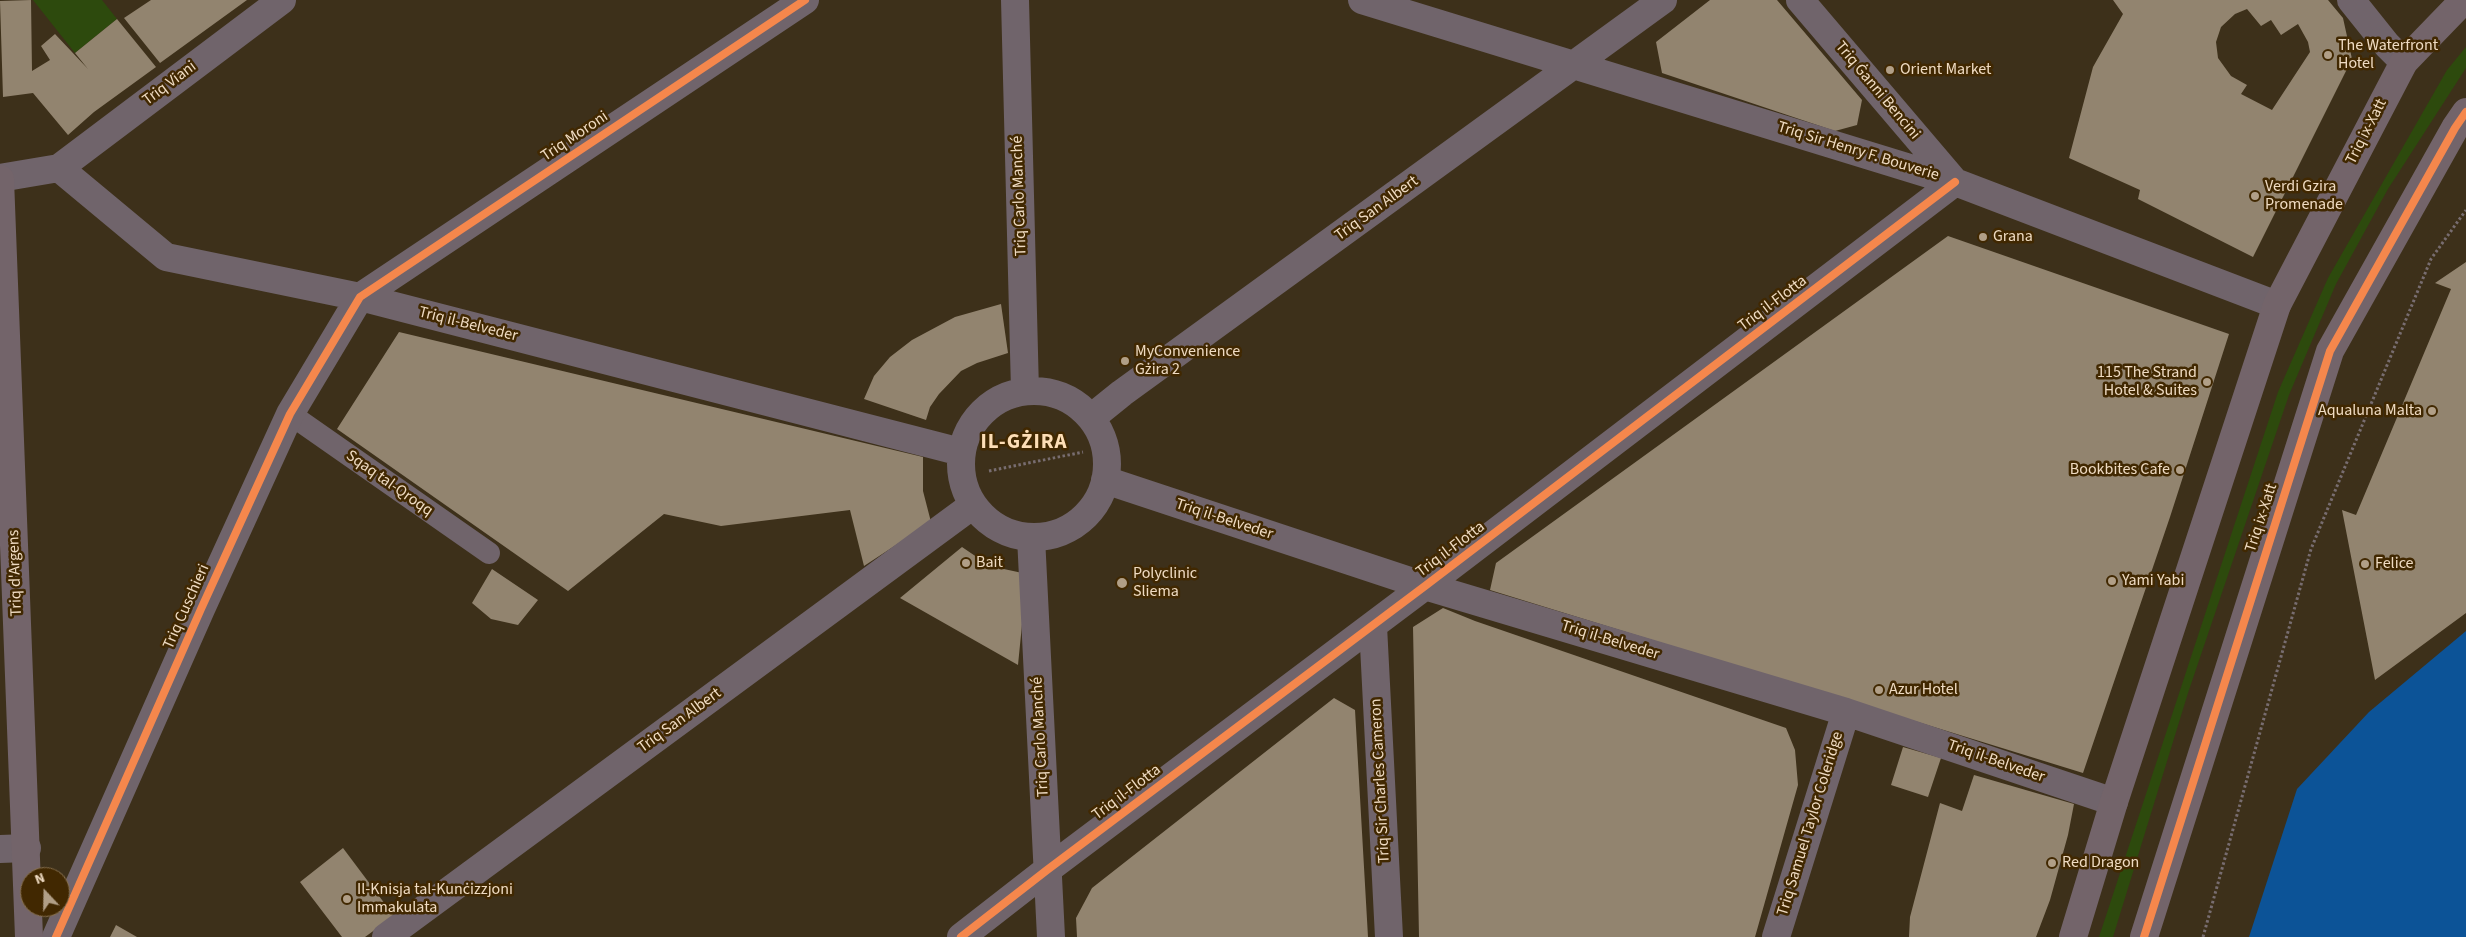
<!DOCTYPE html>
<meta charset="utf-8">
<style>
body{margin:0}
#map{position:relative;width:2466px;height:937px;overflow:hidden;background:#3d301a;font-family:"Source Sans 3",sans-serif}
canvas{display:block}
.north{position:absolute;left:20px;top:867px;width:50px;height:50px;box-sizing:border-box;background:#412801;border:1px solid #87704e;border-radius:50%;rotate:339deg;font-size:14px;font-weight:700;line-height:20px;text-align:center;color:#efdbc2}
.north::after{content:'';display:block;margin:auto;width:18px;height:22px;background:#b19f87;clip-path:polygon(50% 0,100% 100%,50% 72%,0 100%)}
</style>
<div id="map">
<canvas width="2466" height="937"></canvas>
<div class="north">N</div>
</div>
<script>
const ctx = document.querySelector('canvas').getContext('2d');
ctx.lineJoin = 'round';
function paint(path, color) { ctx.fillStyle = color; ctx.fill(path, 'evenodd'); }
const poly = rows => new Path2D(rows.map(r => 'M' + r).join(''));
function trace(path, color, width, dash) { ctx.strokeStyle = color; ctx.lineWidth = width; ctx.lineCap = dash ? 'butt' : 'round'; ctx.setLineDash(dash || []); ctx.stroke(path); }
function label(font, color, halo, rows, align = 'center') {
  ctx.font = font + ' "Source Sans 3",sans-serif'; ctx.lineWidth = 5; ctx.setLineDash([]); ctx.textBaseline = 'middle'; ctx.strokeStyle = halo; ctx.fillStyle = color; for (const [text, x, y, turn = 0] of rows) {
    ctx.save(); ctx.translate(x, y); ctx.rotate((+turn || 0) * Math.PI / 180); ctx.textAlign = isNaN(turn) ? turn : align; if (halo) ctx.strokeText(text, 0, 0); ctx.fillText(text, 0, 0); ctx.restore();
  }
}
paint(poly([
 [33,0,102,0,117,19,75,53],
 [2466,47,2466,68,2388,189,2336,284,2289,395,2188,693,2113,937,2099,937,2278,392,2328,278,2447,70]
]), '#2d4a0d');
paint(poly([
 [2466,631,2466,937,2249,937,2297,789,2369,712]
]), '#0c5397');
paint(poly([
 [31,0,32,71,50,60,41,46,55,34,88,69,75,53,117,19,156,67,94,112,68,135,33,93,3,97,0,1],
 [151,0,247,0,160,63,124,18],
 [1710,0,1777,0,1862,100,1857,125,1835,131,1662,73,1656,42],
 [2113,0,2328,0,2343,18,2352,59,2253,257,2138,199,2140,190,2069,158,2093,67,2123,14],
 [2247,9,2261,26,2271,20,2281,35,2298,24,2308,42,2310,52,2272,110,2241,94,2247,85,2231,76,2218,58,2216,42,2221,27,2235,14],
 [1948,236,2229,334,2170,517,2083,773,1490,590,1496,563],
 [2466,262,2466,613,2375,680,2342,510,2356,515,2451,289,2435,283],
 [1001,304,1008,353,977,363,961,371,939,394,930,407,926,420,864,399,874,376,890,357,912,340,955,317],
 [399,332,923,457,923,491,931,522,864,566,850,510,721,526,664,514,568,591,337,429],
 [962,547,990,566,1027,574,1018,665,900,598],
 [492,569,538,600,518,625,491,619,472,603],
 [1443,608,1475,621,1786,728,1795,750,1798,785,1755,937,1419,937,1413,627],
 [1334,698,1355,710,1368,937,1077,937,1076,918,1092,888],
 [1903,747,1941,758,1928,797,1891,785],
 [1974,775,2074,804,2068,835,2050,900,2036,937,1909,937,1910,917,1940,803,1962,811],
 [343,848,394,916,365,937,342,937,300,882],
 [116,925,137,937,110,937]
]), '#92846f');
trace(poly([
 [989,471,1083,452],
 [2203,937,2311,549,2431,259,2466,210]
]), '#786d70', 3, [2.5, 2.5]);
trace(poly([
 [290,414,489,553]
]), '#70646b', 22);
trace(poly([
 [1015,0,1025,391],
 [1362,0,1955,182,2277,305],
 [1800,0,1955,182],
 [2351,0,2387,45,2404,62],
 [59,168,166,257,360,297,961,452],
 [0,178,59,168,282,0],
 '961 464a73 73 0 1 1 146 0a73 73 0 1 1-146 0Z',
 [1091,418,1122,393,1663,0],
 [1105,480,1425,586,1846,712,2114,802],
 [1031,537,1051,937],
 [1373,626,1389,937],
 [0,849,27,848],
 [56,937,201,609,290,414,360,297,805,0],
 [386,937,973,505],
 [961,937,1047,870,1425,586,1955,182],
 [1776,937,1846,712]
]), '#70646b', 28);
trace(poly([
 [0,179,29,937],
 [2073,937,2114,802,2277,305,2404,62,2464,0],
 [2144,937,2330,351,2455,128,2466,112]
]), '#73646a', 28);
trace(poly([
 [56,937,201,609,290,414,360,297,805,0],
 [961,937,1047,870,1425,586,1955,182],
 [2144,937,2330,351,2455,128,2466,112]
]), '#f5874c', 8);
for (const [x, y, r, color] of [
 [2328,55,5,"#b19f87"],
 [1890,70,5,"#b19f87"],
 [2255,196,5,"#b19f87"],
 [1983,237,5,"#b19f87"],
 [1125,361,5,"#b19f87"],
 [2207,382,5,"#b19f87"],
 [2432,411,5,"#b19f87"],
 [2180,470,5,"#b19f87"],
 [966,563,5,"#b19f87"],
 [2365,564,5,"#b19f87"],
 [2112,581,5,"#b19f87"],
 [1122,583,6,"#b19f87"],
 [1879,690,5,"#b19f87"],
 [2052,863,5,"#b19f87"],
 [347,899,5,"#b19f87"]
]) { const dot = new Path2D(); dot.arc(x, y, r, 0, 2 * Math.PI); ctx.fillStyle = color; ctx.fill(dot); trace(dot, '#412801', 2); }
label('16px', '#efdbc2', '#412801', [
 ["The Waterfront",2338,46],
 ["Hotel",2338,64],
 ["Orient Market",1900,70],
 ["Verdi Gzira",2265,187],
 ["Promenade",2265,205],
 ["Grana",1993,237],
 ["MyConvenience",1135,352],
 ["Gżira 2",1135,370],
 ["115 The Strand",2197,373,"right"],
 ["Hotel & Suites",2197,391,"right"],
 ["Aqualuna Malta",2422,411,"right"],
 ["Bookbites Cafe",2170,470,"right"],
 ["Bait",976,563],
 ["Felice",2375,564],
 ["Polyclinic",1133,574],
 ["Sliema",1133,592],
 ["Yami Yabi",2122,581],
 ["Azur Hotel",1889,690],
 ["Red Dragon",2062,863],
 ["Il-Knisja tal-Kunċizzjoni",357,890],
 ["Immakulata",357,908]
], 'left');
label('16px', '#efdbc2', '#412801', [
 ["Triq Viani",170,84,-37],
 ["Triq Ġanni Bencini",1877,91,50],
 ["Triq ix-Xatt",2367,132,-63],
 ["Triq Moroni",575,137,-34],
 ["Triq Sir Henry F. Bouverie",1858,152,17],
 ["Triq Carlo Manché",1020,196,-92],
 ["Triq San Albert",1377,209,-36],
 ["Triq il-Flotta",1773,304,-37],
 ["Triq il-Belveder",468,325,14],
 ["Sqaq tal-Qroqq",389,484,35],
 ["Triq ix-Xatt",2262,518,-72],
 ["Triq il-Belveder",1224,520,18],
 ["Triq il-Flotta",1451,550,-37],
 ["Triq d'Argens",16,573,-92],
 ["Triq Cuschieri",187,607,-66],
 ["Triq il-Belveder",1610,641,17],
 ["Triq San Albert",680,721,-36],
 ["Triq Carlo Manché",1041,737,-93],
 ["Triq il-Belveder",1996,762,19],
 ["Triq Sir Charles Cameron",1381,781,-93],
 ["Triq il-Flotta",1127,793,-37],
 ["Triq Samuel Taylor Coleridge",1811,824,-73]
]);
ctx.letterSpacing = '1px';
label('bold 21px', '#fddeb6', '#412801', [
 ["IL-GŻIRA",1024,443]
]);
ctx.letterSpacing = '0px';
</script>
